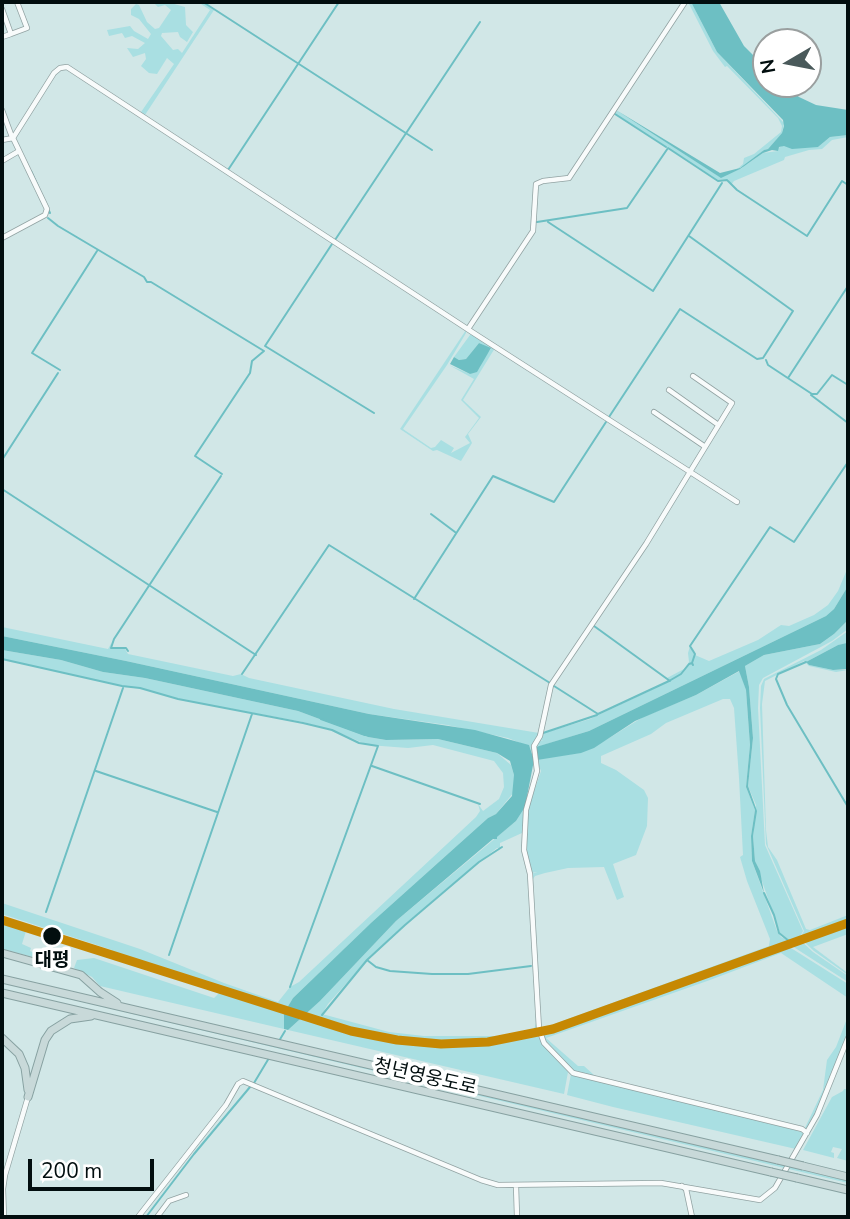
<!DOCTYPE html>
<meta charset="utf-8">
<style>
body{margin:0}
#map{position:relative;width:850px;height:1219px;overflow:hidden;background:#d1e7e7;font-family:"Nunito Sans",sans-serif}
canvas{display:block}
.frame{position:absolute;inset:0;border:4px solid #020e0f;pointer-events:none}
.north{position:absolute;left:752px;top:28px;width:70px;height:70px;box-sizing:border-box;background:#fff;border:2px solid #9a9f9f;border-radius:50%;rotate:260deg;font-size:19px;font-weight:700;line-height:28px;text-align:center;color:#020e0f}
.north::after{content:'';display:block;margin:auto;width:24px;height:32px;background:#4a5a5b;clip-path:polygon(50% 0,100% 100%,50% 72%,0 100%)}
.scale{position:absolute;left:28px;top:1159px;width:126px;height:32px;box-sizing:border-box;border:4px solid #020e0f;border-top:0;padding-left:9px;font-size:21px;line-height:24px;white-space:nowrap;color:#020e0f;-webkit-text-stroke:5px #fff;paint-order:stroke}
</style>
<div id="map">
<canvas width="850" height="1219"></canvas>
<div class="frame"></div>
<div class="north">N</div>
<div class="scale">200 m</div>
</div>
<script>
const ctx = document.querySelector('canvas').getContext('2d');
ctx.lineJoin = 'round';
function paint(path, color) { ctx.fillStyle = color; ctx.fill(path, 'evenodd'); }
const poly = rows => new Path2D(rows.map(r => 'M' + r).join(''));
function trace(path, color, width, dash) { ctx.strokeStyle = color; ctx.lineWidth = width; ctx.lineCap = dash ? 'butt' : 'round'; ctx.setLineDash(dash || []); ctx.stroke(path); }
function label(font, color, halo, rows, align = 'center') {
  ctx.font = font + ' "Nunito Sans","Noto Sans KR",sans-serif'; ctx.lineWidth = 7; ctx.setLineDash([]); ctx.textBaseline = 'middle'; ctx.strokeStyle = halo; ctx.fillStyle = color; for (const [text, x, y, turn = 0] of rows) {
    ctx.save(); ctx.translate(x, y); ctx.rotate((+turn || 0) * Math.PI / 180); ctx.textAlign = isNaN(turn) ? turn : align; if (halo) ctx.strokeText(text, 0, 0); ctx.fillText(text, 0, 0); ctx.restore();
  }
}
paint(poly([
 [153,2,167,2,185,7,186,25,193,32,187,42,180,37,178,32,162,33,161,36,173,50,178,49,182,53,210,10,198,2,202,2,214,10,143,118,139,115,174,64,167,58,157,74,149,73,141,66,146,59,145,53,133,57,127,48,138,49,145,43,132,36,125,38,122,33,109,36,107,30,130,26,134,31,148,39,151,34,139,19,131,15,131,9,136,4,139,5,147,22,155,29,159,28,171,10,165,5,158,7],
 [688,2,691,2,717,52,784,123,782,133,768,149,764,150,746,165,763,153,778,151,778,148,782,146,818,147,830,137,848,135,848,137,832,140,822,149,809,150,785,157,784,160,734,181,731,185,728,179,718,180,614,113,616,110,720,177,742,168,743,166,736,170,743,164,744,158,754,154,781,132,782,126,778,118,727,66,725,67,713,51],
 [466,330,466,333,447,365,403,429,431,448,435,447,441,440,454,448,451,453,470,443,465,437,479,418,461,400,474,379,449,365,470,374,480,367,482,360,491,349,479,343,466,359,459,360,454,357,470,335,472,334,495,348,463,400,481,417,468,434,472,443,461,461,437,450,433,451,400,429],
 [848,567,848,586,834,609,826,616,589,731,537,747,535,753,538,741,544,740,538,740,541,734,590,719,670,681,667,678,684,669,689,662,688,653,690,646,695,655,709,661,758,640,781,625,789,626,814,615,828,605,838,591],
 [848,620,848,629,832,641,763,678,759,685,758,708,765,845,803,931,799,939,813,952,848,976,848,982,792,946,791,948,848,984,848,998,781,953,710,980,546,1038,578,1066,584,1066,594,1075,604,1080,574,1072,542,1036,596,1018,774,952,770,948,541,1031,540,1027,546,1027,769,946,770,939,747,881,740,857,743,855,739,778,734,708,730,699,723,699,666,723,651,734,601,756,601,763,616,770,644,790,648,798,647,826,636,855,613,864,624,897,617,900,604,867,568,868,545,873,535,876,531,882,531,874,537,872,531,873,524,849,528,809,541,771,536,759,578,753,606,740,643,717,696,695,740,671,746,690,750,745,746,787,755,810,751,836,752,861,777,931,781,937,790,941,780,933,755,861,753,836,756,805,748,786,753,738,749,687,745,666,764,655,820,644,834,634],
 [2,627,108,649,112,642,110,648,125,649,128,654,233,676,241,674,249,678,394,709,539,733,533,744,533,755,530,747,508,738,447,725,369,714,126,661,2,636],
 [848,631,848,644,838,645,806,662,809,665,833,670,848,670,836,672,809,666,804,661,765,681,762,704,766,830,768,847,777,860,806,929,810,930,848,915,848,920,805,937,809,939,848,925,848,934,813,947,845,971,848,975,814,951,800,938,804,931,766,844,760,708,761,686,764,679,821,650],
 [2,650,61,660,103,672,145,678,298,711,368,737,386,740,438,739,497,753,511,765,514,775,514,792,496,814,488,818,372,922,293,998,284,1013,284,1029,100,986,92,977,74,968,77,960,94,958,214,998,220,992,277,1011,279,1007,112,953,112,950,2,914,2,903,140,949,224,983,278,1002,290,987,299,982,476,817,480,811,478,804,483,811,499,799,504,787,503,773,494,761,433,745,408,748,368,745,332,730,303,722,178,699,141,688,122,686,2,659],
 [529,800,522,833,500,843,500,848,497,848,479,862,405,924,367,960,328,1004,322,1014,389,1032,424,1036,502,1036,534,1029,537,1020,537,1030,482,1041,432,1042,364,1032,313,1018,311,1021,361,1036,419,1046,488,1045,538,1036,568,1072,564,1094,288,1030,320,1001,396,921,516,821],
 [2,923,26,931,22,944,31,948,30,951,45,958,44,960,3,949],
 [2,983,783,1165,848,1181,848,1183],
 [848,1016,848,1034,824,1098,806,1131,804,1130,823,1090,827,1060,836,1047],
 [571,1074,795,1130,804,1133,796,1149,613,1107,567,1095],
 [844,1089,848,1089,848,1161,837,1158,842,1149,833,1147,831,1152,834,1153,834,1158,803,1150,832,1097,843,1091]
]), '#a9dfe2');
paint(poly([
 [691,2,719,2,744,46,766,68,766,84,784,84,799,97,816,105,848,110,848,135,830,137,818,147,792,149,784,146,779,147,778,151,772,150,763,153,740,169,721,178,616,110,720,173,740,168,764,150,768,149,782,133,784,126,783,120,717,52],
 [479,343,491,348,477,372,470,374,450,364,454,357,459,360,466,359],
 [848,586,848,620,834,634,820,644,764,655,745,666,749,687,753,738,748,786,757,811,753,836,755,861,760,871,764,893,752,861,751,836,755,810,746,787,750,745,746,690,739,671,696,695,635,721,594,748,581,753,537,760,536,747,589,731,826,616,834,609],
 [2,636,126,661,369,714,475,730,529,745,534,760,525,807,516,821,497,837,497,839,493,839,396,921,320,1001,288,1030,284,1029,284,1013,293,998,372,922,488,818,496,814,512,796,514,775,510,761,497,753,438,739,386,740,368,737,298,711,145,678,103,672,61,660,2,650],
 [847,643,848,669,833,670,809,665,806,662,838,645]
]), '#6dbfc3');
trace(poly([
 [203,2,432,150],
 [615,114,666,147],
 [2,157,3,157],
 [228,170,339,2],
 [31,171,50,213],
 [48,218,58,226,144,277,147,282,151,282,264,351,252,361,250,373,195,456,222,474],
 [537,222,627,208,668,148,718,181,727,180,737,190,807,236,842,181,848,185],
 [548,222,653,291,722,183],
 [335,240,480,22],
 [332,244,265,346,374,413],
 [766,360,768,365,812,394,817,394,832,375,848,385],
 [60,370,32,353,97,251],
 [788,378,848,286],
 [811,395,848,423],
 [609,417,680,309,757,359,763,358,793,311,689,236],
 [2,460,58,373],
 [2,489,256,655],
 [431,514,455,532],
 [414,599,493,476,554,502,606,422],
 [594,626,670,681],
 [128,651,126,648,111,648,114,639,221,476],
 [2,659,122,686,140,688,178,699,303,723,332,730,359,743,378,746,290,987],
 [806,662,778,674,776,679,787,705,848,807],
 [692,663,695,654,690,646,770,527,794,542,848,462],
 [242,674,329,545,550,683],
 [554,686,598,714,669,681,681,674,689,664,692,663,693,665],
 [321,719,365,735],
 [543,733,597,715],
 [372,766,480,804],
 [96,771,217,812],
 [764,893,774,915,779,933,789,941],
 [46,912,123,688],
 [169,955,252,714],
 [367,960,376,967,390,971,432,974,468,974,531,966],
 [322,1015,367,960,405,925,479,862,502,847],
 [279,1041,285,1031],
 [254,1083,269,1058],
 [146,1217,194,1154,250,1087]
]), '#6dbfc3', 2);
const minor = poly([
 [2,9,11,34,2,37],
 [11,34,27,28,17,2],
 [2,110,12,137],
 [13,138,54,73,60,68,67,67,472,332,737,502],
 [2,140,13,138,47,209,45,215,2,238],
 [2,161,19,151],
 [468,329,533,231,536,184,543,181,569,178,685,2],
 [693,376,732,403,646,544,551,685,540,736,534,746,537,771,526,810,524,850,530,874,539,1029,544,1043,573,1073,802,1129,807,1133],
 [669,390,717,424],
 [654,412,704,446],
 [516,1185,517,1217],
 [682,1186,686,1189,692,1217],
 [4,1217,3,1189,5,1175,28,1097],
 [138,1217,226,1105,238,1084,243,1081,481,1180,498,1185,661,1183,760,1200,775,1188,817,1115,848,1038],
 [157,1217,169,1201,186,1195]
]);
const highway = poly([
 [2,953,81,975,100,992,117,1003],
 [2,979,778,1160],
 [2,993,771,1172],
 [2,1038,19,1054,25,1068,28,1090],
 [28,1097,45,1040,51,1031,70,1019,91,1016],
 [803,1166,848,1177],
 [797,1178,848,1190]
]);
trace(minor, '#91a2a2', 6);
trace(highway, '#87a1a1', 9);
trace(minor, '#f8fbfb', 4.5);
trace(highway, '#c8d9d9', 7);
const highwayBridge = poly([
 [778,1160,803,1166],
 [771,1172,797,1178]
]);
trace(highwayBridge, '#87a1a1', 9, []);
trace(highwayBridge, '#c8d9d9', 7);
trace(poly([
 [2,920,351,1031,397,1040,441,1044,488,1042,553,1029,848,923]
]), '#c68803', 9);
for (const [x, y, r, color] of [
 [52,936,10,"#020e0f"]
]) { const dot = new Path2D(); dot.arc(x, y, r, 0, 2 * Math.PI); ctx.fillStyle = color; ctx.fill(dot); trace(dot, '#fff', 2.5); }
label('bold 19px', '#020e0f', '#fff', [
 ["대평",52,961]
]);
label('19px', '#020e0f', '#fff', [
 ["청년영웅도로",425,1078,13]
]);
</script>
